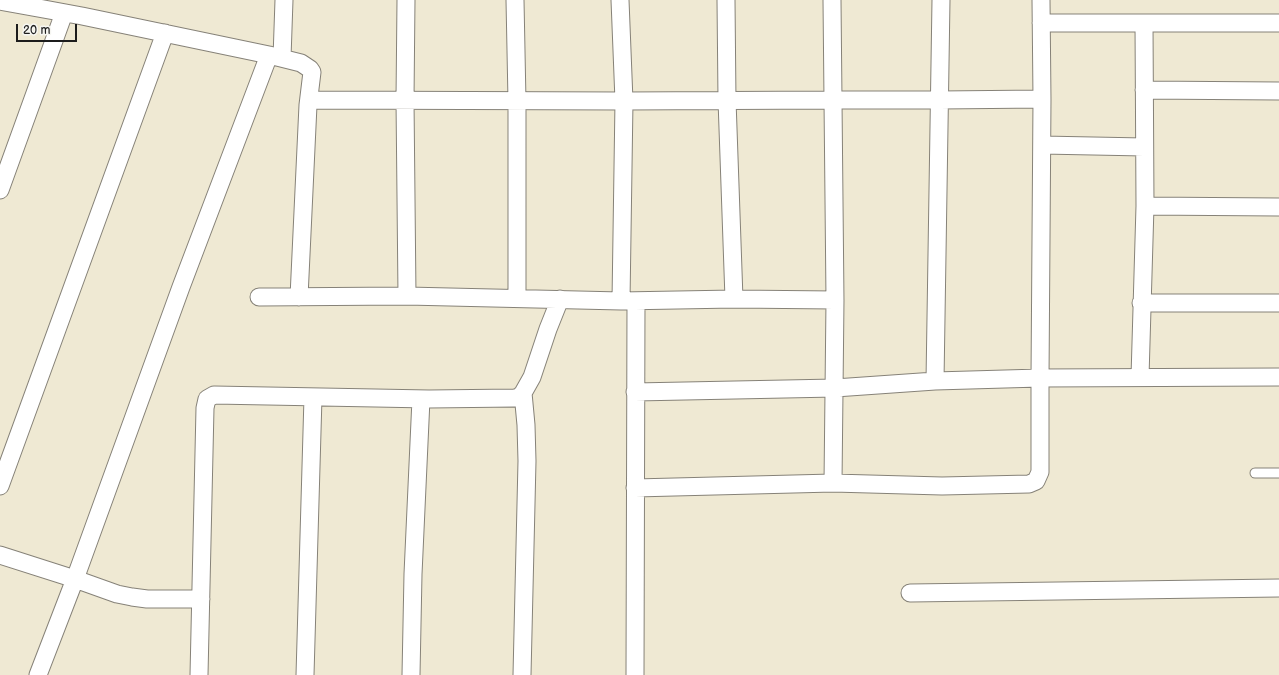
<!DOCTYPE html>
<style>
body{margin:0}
#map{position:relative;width:1279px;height:675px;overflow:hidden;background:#efe9d3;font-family:"Balsamiq Sans",sans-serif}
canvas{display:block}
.scale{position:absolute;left:16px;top:24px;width:61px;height:18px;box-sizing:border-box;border:2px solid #1c1c1c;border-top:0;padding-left:5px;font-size:12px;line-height:14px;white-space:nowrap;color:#1c1c1c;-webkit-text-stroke:3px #f6f6f2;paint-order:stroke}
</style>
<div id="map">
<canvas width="1279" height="675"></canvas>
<div class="scale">20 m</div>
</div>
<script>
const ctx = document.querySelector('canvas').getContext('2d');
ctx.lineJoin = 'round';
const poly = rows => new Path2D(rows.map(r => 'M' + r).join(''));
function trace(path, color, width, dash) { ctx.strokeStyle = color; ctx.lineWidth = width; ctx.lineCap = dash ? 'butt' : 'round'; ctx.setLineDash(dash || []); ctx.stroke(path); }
const service = poly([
 [1255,473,1279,473]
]);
const minor = poly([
 [406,0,405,100,407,296],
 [515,0,517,101,517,298],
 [620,0,624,101,621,301],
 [726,0,727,100,734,299],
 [832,0,835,300,833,483],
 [0,1,82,16,269,55,301,63,310,69,312,72,308,105,299,297],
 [1041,23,1279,23],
 [282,58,284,0],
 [1144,90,1279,91],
 [309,100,624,101,834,100,939,100,1042,99],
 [1042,145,1144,147],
 [0,190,64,13],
 [1145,206,1279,207],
 [259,297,407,296,621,301,734,299,835,300],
 [1141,303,1279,303],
 [1140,377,1145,206,1144,23],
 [935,381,941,0],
 [635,392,835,388,935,381,1040,378,1042,99,1041,0],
 [0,486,165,33],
 [635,488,833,483,942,486,1029,484,1036,481,1040,472,1040,378,1279,377],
 [0,555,75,579,181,287,269,55],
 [910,593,1279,588],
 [38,675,75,579,117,594,132,597,147,599,201,599],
 [199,675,205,408,207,399,214,395,429,399,515,398,519,397,523,393,532,377,548,329,560,299],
 [305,675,313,397],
 [411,675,413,574,421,399],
 [522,675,527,461,526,425,523,393],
 [635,675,636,301]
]);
trace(service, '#868278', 11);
trace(minor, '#868278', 19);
trace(service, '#fff', 9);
trace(minor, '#fff', 17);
</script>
